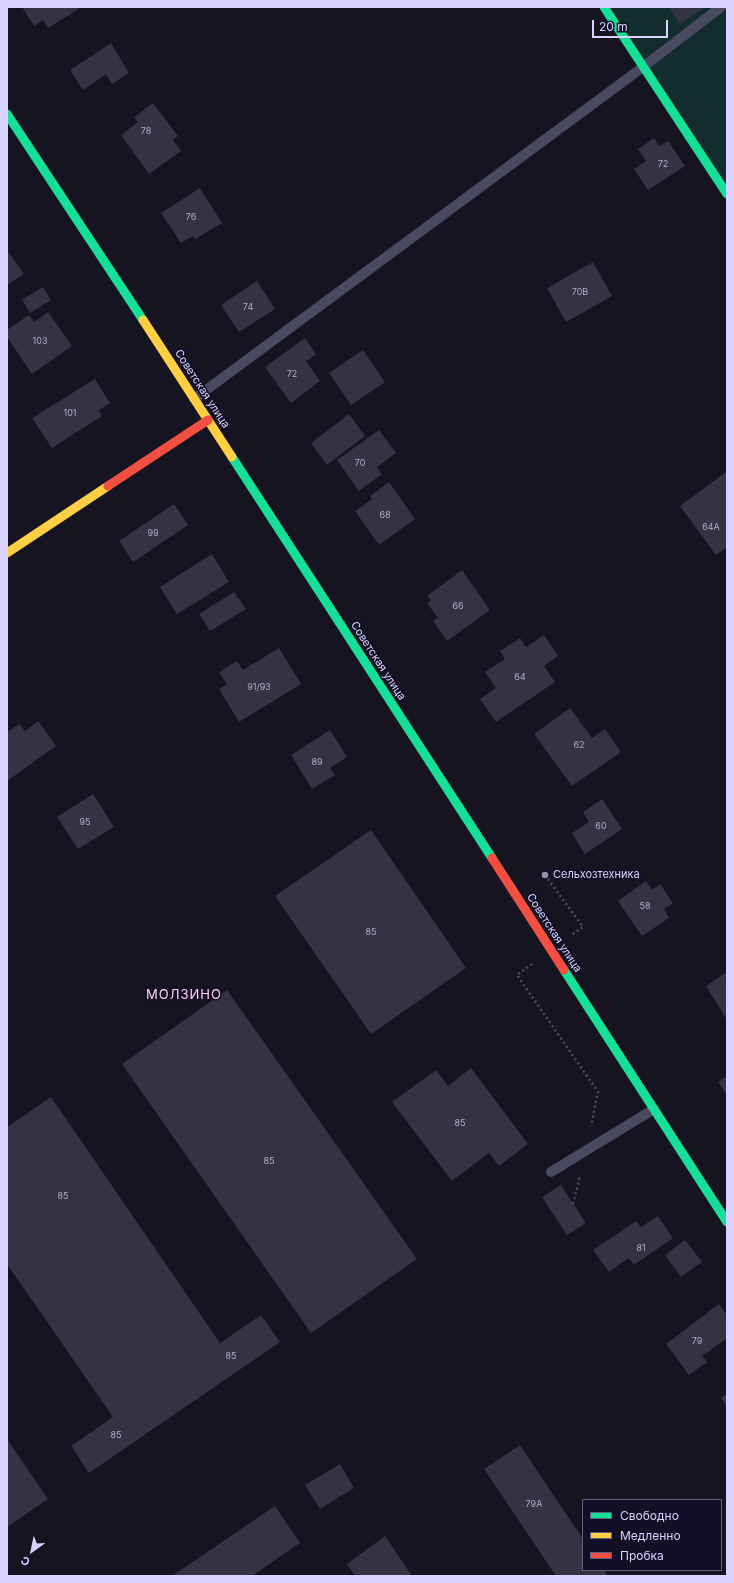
<!DOCTYPE html>
<meta charset="utf-8">
<style>
body{margin:0}
#map{position:relative;width:734px;height:1583px;overflow:hidden;background:#161421;font-family:Inter,sans-serif}
canvas{display:block}
.frame{position:absolute;inset:0;border:8px solid #d9d4ff;pointer-events:none}
.legend{position:absolute;left:582px;top:1499px;width:140px;height:72px;box-sizing:border-box;background:#130f26;border:1px solid #625e7d;margin:0;padding:5px 7px;list-style:none;font-size:12px;color:#d9d4ff}
.legend li{display:flex;align-items:center;gap:8px;height:20px}
.legend b{width:20px;border:1px solid #625e7d}
.north{position:absolute;left:12px;top:1531px;width:40px;height:40px;-webkit-text-stroke:3px #130f26;paint-order:stroke;rotate:213deg;font-size:11px;font-weight:700;line-height:16px;text-align:center;color:#d9d4ff}
.north::after{content:'';display:block;margin:auto;width:14px;height:18px;background:#d9d4ff;clip-path:polygon(50% 0,100% 100%,50% 72%,0 100%)}
.scale{position:absolute;left:592px;top:20px;width:76px;height:18px;box-sizing:border-box;border:2px solid #d9d4ff;border-top:0;padding-left:5px;font-size:12px;line-height:14px;white-space:nowrap;color:#d9d4ff;-webkit-text-stroke:3px #130f26;paint-order:stroke}
</style>
<div id="map">
<canvas width="734" height="1583"></canvas>
<div class="frame"></div>
<ul class="legend">
<li><b style="height:5px;background:#16e098"></b>Свободно</li>
<li><b style="height:5px;background:#ffcf43"></b>Медленно</li>
<li><b style="height:5px;background:#f24e42"></b>Пробка</li>
</ul>
<div class="north">С</div>
<div class="scale">20 m</div>
</div>
<script>
const ctx = document.querySelector('canvas').getContext('2d');
ctx.lineJoin = 'round';
function paint(path, color) { ctx.fillStyle = color; ctx.fill(path, 'evenodd'); }
const poly = rows => new Path2D(rows.map(r => 'M' + r).join(''));
function trace(path, color, width, dash) { ctx.strokeStyle = color; ctx.lineWidth = width; ctx.lineCap = dash ? 'butt' : 'round'; ctx.setLineDash(dash || []); ctx.stroke(path); }
function label(font, color, halo, rows, align = 'center') {
  ctx.font = font + ' Inter,sans-serif'; ctx.lineWidth = 3.5; ctx.setLineDash([]); ctx.textBaseline = 'middle'; ctx.strokeStyle = halo; ctx.fillStyle = color; for (const [text, x, y, turn = 0] of rows) {
    ctx.save(); ctx.translate(x, y); ctx.rotate((+turn || 0) * Math.PI / 180); ctx.textAlign = isNaN(turn) ? turn : align; if (halo) ctx.strokeText(text, 0, 0); ctx.fillText(text, 0, 0); ctx.restore();
  }
}
paint(poly([
 [604,7,727,7,727,194]
]), '#132c2d');
paint(poly([
 [22,7,79,7,80,8,48,28,43,20,34,26],
 [669,7,705,7,680,24],
 [111,43,129,73,112,84,106,74,83,90,70,70],
 [153,103,178,136,173,140,181,151,149,174,121,135,138,122,134,117],
 [654,138,659,146,668,141,685,166,648,190,634,169,646,161,638,149],
 [200,188,222,223,195,239,193,236,181,243,161,213],
 [7,250,24,274,7,285],
 [593,262,612,296,566,322,547,288],
 [257,281,275,309,239,332,221,305],
 [43,287,51,300,30,313,22,300],
 [48,312,72,346,32,374,7,337,7,330,29,315,34,322],
 [305,338,316,354,306,361,320,381,291,403,265,367],
 [363,350,385,382,351,405,329,373],
 [95,379,110,403,99,410,102,416,52,448,32,418],
 [349,414,365,436,327,465,311,443],
 [379,430,396,453,377,467,382,474,359,491,337,460],
 [726,472,727,547,716,555,680,506],
 [389,482,415,519,379,545,355,511,372,499,370,496],
 [174,504,188,525,133,562,119,541],
 [212,554,229,582,177,614,160,587],
 [462,570,490,610,447,641,433,621,438,618,427,603,431,600,427,596],
 [234,592,246,609,210,631,199,614],
 [544,635,558,656,544,666,555,682,496,722,480,699,496,688,485,672,505,659,500,651,520,638,526,647],
 [279,648,301,684,239,722,219,689,227,684,219,672,237,661,243,670],
 [570,708,592,738,605,729,621,752,572,786,534,734],
 [38,721,56,746,7,781,7,732,19,724,25,731],
 [330,730,347,757,330,768,335,775,312,789,291,755],
 [93,794,114,827,78,849,57,817],
 [602,799,622,829,585,854,572,833,589,822,583,812],
 [371,830,466,968,371,1034,275,896],
 [646,881,652,890,660,884,673,903,664,909,669,918,642,936,618,901],
 [727,972,727,1020,706,986],
 [227,990,417,1259,311,1333,122,1064],
 [471,1068,528,1144,499,1166,489,1153,452,1181,392,1102,436,1070,448,1086],
 [727,1076,727,1095,718,1082],
 [51,1097,220,1343,261,1315,280,1342,89,1473,71,1446,113,1417,7,1264,7,1127],
 [561,1185,586,1223,567,1235,542,1197],
 [658,1216,673,1238,634,1265,629,1258,609,1272,593,1250,636,1221,641,1227],
 [685,1240,702,1262,681,1277,665,1255],
 [719,1304,727,1315,727,1338,702,1356,707,1362,689,1375,666,1344],
 [727,1393,727,1407,721,1398],
 [7,1439,48,1499,7,1527],
 [520,1445,583,1539,583,1570,604,1570,608,1576,556,1576,484,1469],
 [340,1464,354,1488,320,1509,305,1485],
 [275,1506,300,1543,252,1576,172,1576],
 [385,1536,412,1576,355,1576,347,1564]
]), '#343243');
trace(poly([
 [545,875,583,927,570,936],
 [532,964,517,975,598,1092,591,1126],
 [573,1204,580,1176]
]), '#44505f', 2.5, [2, 3]);
trace(poly([
 [194,399,643,67,721,7],
 [551,1172,654,1109]
]), '#4a4962', 10);
trace(poly([
 [604,7,727,194],
 [7,114,143,320],
 [232,457,492,858],
 [564,970,727,1222]
]), '#16e098', 9);
trace(poly([
 [143,320,232,457],
 [7,553,108,486]
]), '#ffcf43', 9);
trace(poly([
 [108,486,208,420],
 [492,858,564,970]
]), '#f24e42', 9);
for (const [x, y, r, color] of [
 [545,875,4,"#9591b1"]
]) { const dot = new Path2D(); dot.arc(x, y, r, 0, 2 * Math.PI); ctx.fillStyle = color; ctx.fill(dot); trace(dot, '#130f26', 1.5); }
label('9px', '#b0acd0', null, [
 ["78",146,131],
 ["72",663,164],
 ["76",191,217],
 ["70В",580,292],
 ["74",248,307],
 ["103",40,341],
 ["72",292,374],
 ["101",70,413],
 ["70",360,463],
 ["68",385,515],
 ["64А",711,527],
 ["99",153,533],
 ["66",458,606],
 ["64",520,677],
 ["91/93",259,687],
 ["62",579,745],
 ["89",317,762],
 ["95",85,822],
 ["60",601,826],
 ["58",645,906],
 ["85",371,932],
 ["85",460,1123],
 ["85",269,1161],
 ["85",63,1196],
 ["81",641,1248],
 ["79",697,1341],
 ["85",231,1356],
 ["85",116,1435],
 ["79А",534,1504]
]);
label('11px', '#d9d4ff', '#130f26', [
 ["Советская улица",202,389,57],
 ["Советская улица",378,661,57],
 ["Советская улица",554,933,57]
]);
label('11px', '#d9d4ff', '#130f26', [
 ["Сельхозтехника",553,875]
], 'left');
ctx.letterSpacing = '1px';
label('13px', '#ffd6f0', '#130f26', [
 ["МОЛЗИНО",184,995]
]);
ctx.letterSpacing = '0px';
</script>
